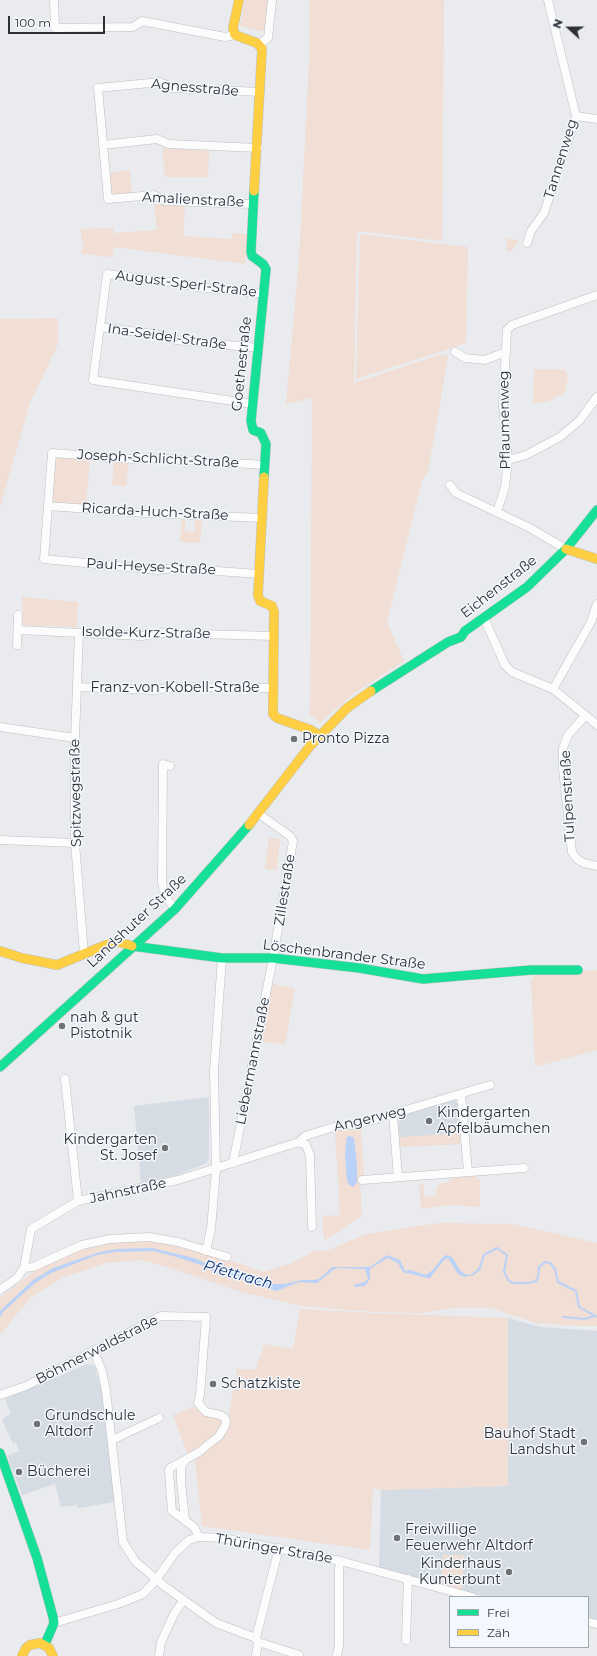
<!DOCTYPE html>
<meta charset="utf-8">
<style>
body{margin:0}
#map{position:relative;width:597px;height:1656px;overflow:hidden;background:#e9ebee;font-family:Montserrat,sans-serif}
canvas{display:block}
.legend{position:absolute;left:449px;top:1596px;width:140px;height:52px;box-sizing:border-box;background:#f3f7fe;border:1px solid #a4a7ac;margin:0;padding:5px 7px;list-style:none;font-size:12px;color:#2e3032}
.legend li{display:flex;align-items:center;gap:8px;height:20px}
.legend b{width:20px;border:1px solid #a4a7ac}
.north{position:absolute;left:549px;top:8px;width:40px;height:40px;-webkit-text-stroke:3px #f3f7fe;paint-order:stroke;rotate:291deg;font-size:11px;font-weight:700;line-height:16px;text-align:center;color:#2e3032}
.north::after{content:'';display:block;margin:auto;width:14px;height:18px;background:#2e3032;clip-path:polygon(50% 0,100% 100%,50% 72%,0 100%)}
.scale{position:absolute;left:8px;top:16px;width:97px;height:18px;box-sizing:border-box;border:2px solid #2e3032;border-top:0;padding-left:5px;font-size:12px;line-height:14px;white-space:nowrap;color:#2e3032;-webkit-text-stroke:3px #f3f7fe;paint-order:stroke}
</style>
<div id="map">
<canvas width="597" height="1656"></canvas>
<ul class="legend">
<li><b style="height:5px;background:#16e098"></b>Frei</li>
<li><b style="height:5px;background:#ffcf43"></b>Zäh</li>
</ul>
<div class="north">N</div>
<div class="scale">100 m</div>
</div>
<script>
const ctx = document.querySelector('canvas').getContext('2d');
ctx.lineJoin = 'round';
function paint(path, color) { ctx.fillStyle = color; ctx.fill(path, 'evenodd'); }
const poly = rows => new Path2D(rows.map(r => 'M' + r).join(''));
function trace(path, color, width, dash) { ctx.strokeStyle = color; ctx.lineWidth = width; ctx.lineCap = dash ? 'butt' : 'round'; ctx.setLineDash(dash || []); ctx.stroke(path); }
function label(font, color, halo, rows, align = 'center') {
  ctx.font = font + ' Montserrat,sans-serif'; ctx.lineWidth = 3; ctx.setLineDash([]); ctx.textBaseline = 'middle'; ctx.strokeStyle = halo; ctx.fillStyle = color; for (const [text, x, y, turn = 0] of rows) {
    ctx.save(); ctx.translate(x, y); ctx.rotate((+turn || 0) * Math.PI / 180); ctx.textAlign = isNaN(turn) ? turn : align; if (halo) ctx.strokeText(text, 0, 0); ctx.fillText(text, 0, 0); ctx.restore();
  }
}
paint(poly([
 [209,1097,209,1157,207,1163,177,1175,141,1183,134,1106],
 [453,1099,458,1104,460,1144,400,1147,398,1116],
 [508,1318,541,1327,597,1331,597,1622,588,1620,588,1597,485,1597,379,1567,381,1490,508,1486],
 [87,1364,93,1365,95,1368,102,1393,115,1502,78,1508,77,1505,61,1507,55,1484,22,1495,7,1456,19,1451,16,1443,13,1444,2,1419,11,1414,5,1399]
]), '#d6dce4');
paint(poly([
 [245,0,268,0,266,32,240,26],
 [309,0,444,0,442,241,357,231,354,383,439,355,446,355,448,358,428,471,422,481,387,622,404,661,353,694,320,723,310,715,312,398,286,404,299,258,309,63],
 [162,148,209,151,208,177,165,177],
 [130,170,132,196,111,195,108,173],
 [154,204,185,206,183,236,232,239,232,233,248,234,245,264,114,247,112,257,81,254,84,243,81,238,81,229,113,228,114,233,157,230],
 [360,234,468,247,466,343,356,379],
 [507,238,519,241,511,251,506,251],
 [58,318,58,344,30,403,0,507,0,319],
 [534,369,565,370,568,378,565,392,549,401,533,404],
 [55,457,90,459,86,505,53,504,51,500],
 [114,461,129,462,126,486,112,485],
 [182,518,185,518,185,531,194,532,195,519,202,519,200,543,180,542],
 [22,597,78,602,77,627,23,625],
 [269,838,280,839,277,870,265,869],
 [597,970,597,1050,535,1067,531,979,536,975],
 [271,984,295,988,285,1044,260,1042],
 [450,1124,459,1124,460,1144,400,1147,399,1137,450,1134],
 [361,1126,364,1177,360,1178,362,1216,349,1224,341,1231,324,1240,322,1216,340,1215,335,1130,339,1128,346,1130],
 [477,1175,477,1179,480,1179,480,1207,451,1205,421,1209,419,1185,424,1185,424,1197,436,1196,436,1188,438,1188,438,1184,449,1182,450,1179],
 [439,1223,513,1224,597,1243,597,1326,575,1326,536,1323,491,1308,453,1308,423,1313,374,1312,302,1306,245,1293,164,1266,140,1260,106,1263,62,1278,31,1297,0,1335,0,1298,46,1262,71,1253,109,1243,145,1240,181,1246,222,1260,224,1258,263,1272,292,1263,314,1251,326,1251,366,1234],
 [300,1309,372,1313,508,1318,508,1486,381,1490,373,1488,370,1550,202,1526,195,1460,226,1433,237,1369,256,1369,264,1344,293,1349],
 [195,1406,221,1419,223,1423,217,1434,188,1456,173,1415],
 [443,1555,464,1555,462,1589,454,1588,442,1582]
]), '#f1ded4');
paint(poly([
 [350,1136,354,1138,357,1165,357,1182,353,1187,349,1185,347,1181,345,1155,346,1142,347,1137],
 [152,1248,194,1258,215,1267,221,1267,223,1263,226,1268,230,1271,275,1284,285,1284,302,1280,313,1280,319,1279,332,1267,370,1267,387,1255,400,1260,405,1271,410,1270,426,1275,434,1269,442,1258,446,1255,452,1257,460,1270,466,1275,472,1274,479,1268,482,1268,474,1275,464,1277,458,1274,448,1258,444,1260,430,1278,428,1278,403,1272,398,1263,387,1258,370,1269,370,1279,365,1286,355,1287,353,1285,365,1282,368,1279,365,1269,337,1268,333,1270,317,1283,299,1282,276,1291,229,1275,222,1276,201,1265,173,1256,153,1251,114,1252,97,1255,51,1273,35,1283,3,1312,0,1317,0,1311,33,1280,53,1268,100,1252,117,1249]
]), '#bad2f8');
trace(poly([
 [479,1270,484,1255,497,1248,507,1255,504,1272,509,1281,513,1283,529,1283,536,1281,538,1277,539,1267,545,1262,550,1263,555,1269,558,1282,576,1291,579,1307,597,1317],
 [563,1317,585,1319,594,1316]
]), '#bad2f8', 2);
const street = poly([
 [54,0,55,28,133,27,142,21,225,37,235,35],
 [260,44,268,38,272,0],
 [576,116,597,119],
 [103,145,157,139,169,144,258,148],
 [254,204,165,201,154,195,108,199,98,88,160,82,172,88,260,92],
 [527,243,531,231,544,213,576,116,548,0],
 [100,327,161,335,176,340,258,348],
 [455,352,465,358,485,360,506,352],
 [253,404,93,380,107,274,185,284,198,287,264,294],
 [508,460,526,455,560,437,580,420,597,397],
 [450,485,456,493,528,527,566,549],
 [48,506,146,513,262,518],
 [497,512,505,487,508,460,503,405,507,330,512,325,597,295],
 [259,574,175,568,158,570,44,559,52,453,133,459,148,458,265,465],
 [484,618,505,665,512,672,553,689,597,725],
 [18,630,142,636,157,633,274,636],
 [79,633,75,738,75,843,84,954],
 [17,645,18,615],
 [77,687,154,690,174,687,273,688],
 [553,689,591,622,597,604],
 [585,716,568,735,563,748,563,769,572,852,577,859,584,863,597,866],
 [0,727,75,738],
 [170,766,163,764,162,881,164,895,175,909],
 [0,840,75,843],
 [65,1079,78,1201],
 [461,1094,468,1172],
 [393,1115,398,1177],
 [299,1142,305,1136,337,1126,359,1124,490,1085],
 [299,1142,306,1145,310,1155,312,1227],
 [233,1163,273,958,293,841,290,836,259,814],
 [362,1180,524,1168],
 [206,1251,211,1229,216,1170,214,1070,222,958],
 [24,1268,33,1267,82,1245,110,1239,149,1237,178,1242,227,1257],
 [0,1290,17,1278,24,1268,31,1229,78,1201,178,1180,299,1142],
 [94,1352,102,1371,106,1391,123,1542,135,1561,164,1586,216,1623,256,1638],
 [0,1395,26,1386,161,1316,206,1317,200,1395,198,1403,206,1412,220,1415,224,1417,226,1421,225,1426,219,1436,199,1452,170,1468,169,1471,172,1511,194,1527,199,1537],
 [112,1440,159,1418],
 [184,1462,181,1467,181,1481,185,1520],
 [588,1622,597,1624],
 [54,1623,118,1604,143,1594,156,1580,175,1553,189,1540,199,1537,223,1538,341,1561,472,1597],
 [406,1640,408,1579],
 [258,1642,299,1655],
 [159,1656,161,1642,174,1614,183,1601],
 [256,1656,258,1642,256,1638,279,1548],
 [337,1656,339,1645,339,1568,341,1561]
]);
const fast = poly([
 [254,191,251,252,252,256,263,264,266,269,251,421,253,430,261,433,266,444,264,477],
 [371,691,448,642,461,637,465,631,527,587,566,549,597,510],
 [132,946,222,958,273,958,359,968,423,979,531,970,578,970],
 [0,1067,175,909,249,825],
 [0,1453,37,1558,53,1617,54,1623,45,1644]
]);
const slow = poly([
 [239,0,233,28,235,35,257,43,262,49,254,191],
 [264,477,258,595,260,601,272,606,274,612,273,714,277,718,311,730,319,735],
 [566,549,597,559],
 [249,825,310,746,347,708,371,691],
 [0,951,22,958,57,965,106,945,119,942,132,946],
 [22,1656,26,1648,30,1645,40,1643,49,1648,53,1656]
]);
trace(street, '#bdbfc1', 9);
trace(fast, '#bdbfc1', 10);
trace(slow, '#bdbfc1', 10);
trace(street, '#fcfcfc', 8);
trace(fast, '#16e098', 9);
trace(slow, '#ffcf43', 9);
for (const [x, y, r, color] of [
 [294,739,4,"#6f7174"],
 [62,1026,4,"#6f7174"],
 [429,1121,4,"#6f7174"],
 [165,1148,4,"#6f7174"],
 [213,1384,4,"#6f7174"],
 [37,1424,4,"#6f7174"],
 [584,1442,4,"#6f7174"],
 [19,1472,4,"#6f7174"],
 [397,1538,4,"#6f7174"],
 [509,1572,4,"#6f7174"]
]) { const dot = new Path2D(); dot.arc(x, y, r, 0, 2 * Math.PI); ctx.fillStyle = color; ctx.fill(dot); trace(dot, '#f3f7fe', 1.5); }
label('14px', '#2e3032', '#f3f7fe', [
 ["Agnesstraße",195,88,5],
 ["Tannenweg",561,159,-73],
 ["Amalienstraße",193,200,3],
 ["August-Sperl-Straße",186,284,7],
 ["Ina-Seidel-Straße",167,337,8],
 ["Goethestraße",242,364,-84],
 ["Pflaumenweg",505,420,-91],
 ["Joseph-Schlicht-Straße",158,459,3],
 ["Ricarda-Huch-Straße",155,512,3],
 ["Paul-Heyse-Straße",151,567,3],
 ["Eichenstraße",499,587,-38],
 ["Isolde-Kurz-Straße",146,633,1],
 ["Franz-von-Kobell-Straße",175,688],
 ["Spitzwegstraße",76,793,-91],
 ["Tulpenstraße",568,796,-93],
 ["Zillestraße",285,890,-81],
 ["Landshuter Straße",137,921,-43],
 ["Löschenbrander Straße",344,955,7],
 ["Liebermannstraße",253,1061,-79],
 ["Angerweg",370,1119,-13],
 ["Jahnstraße",128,1191,-12],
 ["Böhmerwaldstraße",97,1350,-27],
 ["Thüringer Straße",274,1549,10]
]);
label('14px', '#2e3032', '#f3f7fe', [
 ["Pronto Pizza",302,739],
 ["nah & gut",70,1018],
 ["Pistotnik",70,1034],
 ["Kindergarten",437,1113],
 ["Apfelbäumchen",437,1129],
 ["Kindergarten",157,1140,"right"],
 ["St. Josef",157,1156,"right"],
 ["Schatzkiste",221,1384],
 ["Grundschule",45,1416],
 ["Altdorf",45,1432],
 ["Bauhof Stadt",576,1434,"right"],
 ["Landshut",576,1450,"right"],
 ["Bücherei",27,1472],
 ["Freiwillige",405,1530],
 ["Feuerwehr Altdorf",405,1546],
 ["Kinderhaus",501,1564,"right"],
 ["Kunterbunt",501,1580,"right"]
], 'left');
label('italic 15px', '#0f3472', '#f3f7fe', [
 ["Pfettrach",238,1275,16]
]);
</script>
